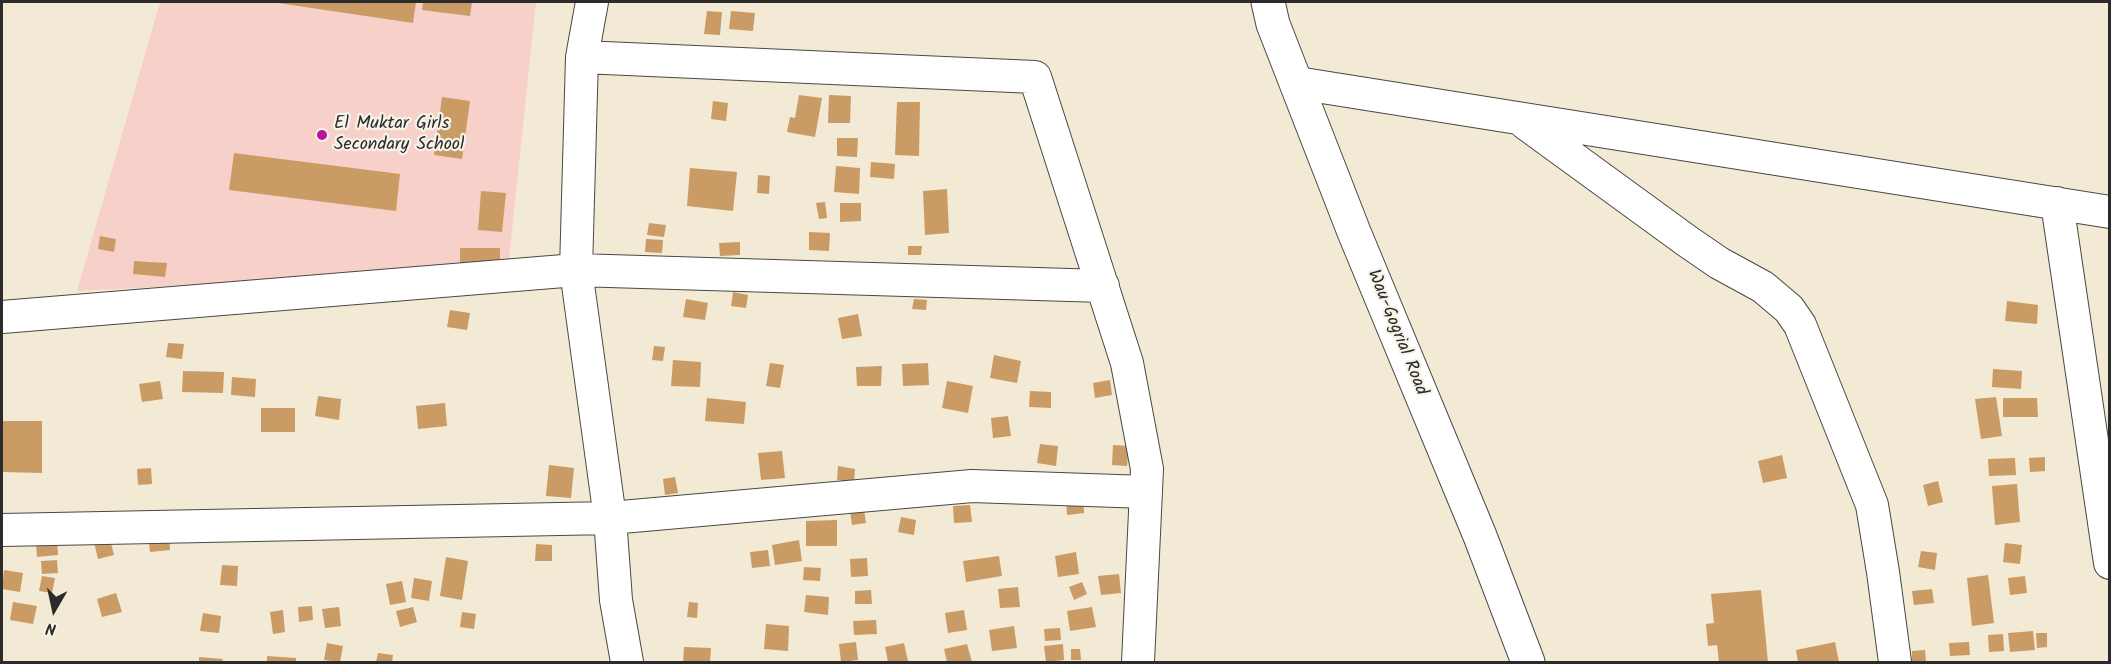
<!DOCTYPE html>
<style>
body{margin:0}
#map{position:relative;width:2111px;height:664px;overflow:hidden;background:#f2ead5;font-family:Kalam,sans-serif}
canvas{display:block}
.frame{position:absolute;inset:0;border:3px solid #2b2b2b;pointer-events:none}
.north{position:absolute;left:24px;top:580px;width:60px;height:60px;-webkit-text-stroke:4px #f7f3e8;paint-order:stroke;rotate:189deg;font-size:16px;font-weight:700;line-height:24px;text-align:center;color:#2b2b2b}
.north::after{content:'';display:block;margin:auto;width:21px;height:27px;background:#2b2b2b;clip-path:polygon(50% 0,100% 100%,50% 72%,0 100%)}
</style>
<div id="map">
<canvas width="2111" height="664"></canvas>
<div class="frame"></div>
<div class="north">N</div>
</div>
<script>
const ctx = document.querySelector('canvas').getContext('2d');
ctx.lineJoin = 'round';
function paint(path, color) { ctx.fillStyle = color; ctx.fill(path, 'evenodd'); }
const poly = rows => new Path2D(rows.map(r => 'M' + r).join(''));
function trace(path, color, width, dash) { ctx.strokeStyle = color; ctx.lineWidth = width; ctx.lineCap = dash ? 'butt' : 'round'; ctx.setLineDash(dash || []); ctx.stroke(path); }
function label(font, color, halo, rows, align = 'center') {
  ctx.font = font + ' Kalam,sans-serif'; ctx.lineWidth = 4.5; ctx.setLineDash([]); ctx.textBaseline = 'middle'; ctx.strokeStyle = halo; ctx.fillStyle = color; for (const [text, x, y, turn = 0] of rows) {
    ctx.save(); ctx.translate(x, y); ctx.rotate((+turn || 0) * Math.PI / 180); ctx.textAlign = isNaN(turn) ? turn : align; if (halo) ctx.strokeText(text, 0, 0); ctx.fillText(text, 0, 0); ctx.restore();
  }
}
paint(poly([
 [160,2,536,2,508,269,77,291]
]), '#f7d1c9');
paint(poly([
 [271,2,416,2,413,23],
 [423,2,472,2,470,16,422,10],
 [707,11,722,12,720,35,704,34],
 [731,11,755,13,753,31,729,29],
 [799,95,822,98,815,137,787,132,790,117,795,118],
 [829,95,851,96,850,123,828,123],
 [442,97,470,101,462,159,434,155],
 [713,101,728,103,726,121,711,119],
 [897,102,920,102,919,156,895,155],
 [837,138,858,138,857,157,837,156],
 [234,153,400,174,396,211,229,190],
 [871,162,895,164,894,179,870,177],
 [836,166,860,168,859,194,834,192],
 [690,168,737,172,733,211,687,206],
 [758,175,770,176,769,194,757,193],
 [947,189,949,233,925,235,923,191],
 [481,191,506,193,502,232,478,230],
 [825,202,827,218,819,219,816,203],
 [840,203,861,203,861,221,840,222],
 [649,223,666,225,664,237,647,235],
 [809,232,830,233,829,251,809,250],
 [100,236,116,239,114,252,98,249],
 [646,239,663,240,662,253,645,252],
 [740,242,740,255,720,256,719,243],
 [908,246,922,246,921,255,908,255],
 [460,248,500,248,500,265,460,265],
 [134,261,167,263,165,277,133,274],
 [733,292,748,295,746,308,731,306],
 [686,299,708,303,705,320,683,317],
 [914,299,927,300,926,310,912,309],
 [2007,301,2038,305,2037,324,2005,321],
 [450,310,470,313,467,330,447,327],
 [858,314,862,336,842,339,838,318],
 [168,343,184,344,182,359,166,357],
 [654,346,665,347,663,361,652,360],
 [994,355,1021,361,1017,383,990,378],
 [673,360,701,362,700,387,671,386],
 [770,363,784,365,780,388,766,386],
 [928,363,929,385,903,386,902,364],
 [882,366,881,386,857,386,856,367],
 [1993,369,2022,371,2021,389,1992,387],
 [183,371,224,372,223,393,182,392],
 [232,377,256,379,255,397,231,395],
 [1110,380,1112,395,1095,398,1093,383],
 [160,381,163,399,142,402,139,384],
 [947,381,973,386,968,413,942,408],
 [1030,391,1051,392,1051,408,1029,407],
 [318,396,341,399,339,420,315,416],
 [1996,397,2002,436,1981,439,1975,399],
 [707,398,746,402,744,424,705,421],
 [2003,398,2037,398,2038,417,2003,417],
 [445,403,447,426,418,429,416,406],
 [261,408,295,408,295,432,261,432],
 [1008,416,1011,436,993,438,991,418],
 [2,421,42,421,42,473,2,472],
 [1040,444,1058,446,1056,466,1037,463],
 [1113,445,1129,446,1127,466,1112,465],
 [782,451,785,478,761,480,758,453],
 [1782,455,1787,478,1763,483,1758,461],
 [2045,457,2045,471,2030,472,2029,458],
 [2015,458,2016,475,1989,476,1988,459],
 [549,465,574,468,571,498,546,496],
 [838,466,855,469,854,482,837,480],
 [151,468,152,484,138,485,137,469],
 [675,477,678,493,665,495,663,479],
 [1938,481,1943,502,1928,506,1923,485],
 [2017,484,2020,522,1995,525,1992,486],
 [1083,496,1084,513,1067,515,1066,497],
 [970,505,972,522,954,523,953,506],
 [864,509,866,523,852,525,850,511],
 [901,517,916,520,914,535,898,532],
 [837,520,837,546,806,546,806,521],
 [169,533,170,550,150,552,148,535],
 [109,535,114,555,98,559,93,538],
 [799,540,802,561,775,565,772,545],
 [57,541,58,555,37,557,36,543],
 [2005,543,2022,545,2020,564,2003,562],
 [536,544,552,545,552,561,535,561],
 [768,550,770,566,752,568,750,552],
 [1921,551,1937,553,1935,570,1918,567],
 [1076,552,1079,574,1058,577,1055,556],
 [999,556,1002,576,966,582,963,561],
 [446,557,468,561,462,600,440,596],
 [867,558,868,576,851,577,850,559],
 [57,560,58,573,42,574,41,561],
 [222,565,238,566,237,586,220,585],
 [804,567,821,568,820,581,803,580],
 [4,570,23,573,20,592,2,589],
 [1119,574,1121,593,1101,595,1098,576],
 [1988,575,1994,623,1972,626,1967,578],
 [42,576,55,578,52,593,39,591],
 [2025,576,2027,593,2010,595,2008,578],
 [414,578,432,581,429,601,411,598],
 [402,581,406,602,390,605,386,584],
 [1082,582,1087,594,1074,600,1069,587],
 [1018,587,1020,607,1000,608,998,589],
 [1932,589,1934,603,1914,605,1912,591],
 [871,590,872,604,855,604,855,591],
 [1761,590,1768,662,1719,662,1717,645,1708,646,1706,624,1714,623,1711,594],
 [116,593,122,612,102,617,97,599],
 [806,595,829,597,828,615,804,612],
 [13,602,37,606,33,624,10,620],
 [689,602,698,603,697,618,687,617],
 [312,606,313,620,299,622,298,607],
 [339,607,341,626,325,628,322,609],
 [413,607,417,622,400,627,396,611],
 [1092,607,1096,627,1070,631,1067,611],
 [283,610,285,632,273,634,270,612],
 [964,610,967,630,948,633,945,613],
 [462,612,476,614,474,629,460,627],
 [203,613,221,616,219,633,200,631],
 [876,620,877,634,854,635,853,621],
 [766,624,789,626,788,651,764,649],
 [1014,626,1017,648,992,651,989,630],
 [1060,628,1061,640,1045,641,1044,629],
 [2033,631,2035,650,2010,652,2008,633],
 [2036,633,2047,633,2047,647,2037,648],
 [2003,634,2004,651,1989,652,1988,635],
 [856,642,858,660,841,662,839,644],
 [1835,642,1839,662,1798,662,1796,650],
 [1969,642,1970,655,1950,656,1949,643],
 [327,643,343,646,340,662,324,660],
 [904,643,908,661,888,662,885,647],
 [967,644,972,662,947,662,944,649],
 [1063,644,1064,660,1046,662,1044,646],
 [684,647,711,648,710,662,683,662],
 [1071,649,1080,649,1081,660,1071,660],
 [1925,650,1926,662,1912,662,1912,651],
 [378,653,393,655,392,662,376,662],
 [267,656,296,658,296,662,267,662],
 [199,657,223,659,222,662,199,662]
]), '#cb9b65');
const minor = poly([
 [592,2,582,57,576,270,610,518,616,600,627,662],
 [582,57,1035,77,1127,363,1147,469,1138,662],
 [1297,83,2110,212],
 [1525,123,1687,241,1719,263,1763,287,1789,309,1800,325,1872,505,1883,572,1895,662],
 [2057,203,2110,563],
 [2,317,576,270,1103,286],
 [2,530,610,518,972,486,1146,492]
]);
const major = poly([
 [1268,2,1273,24,1354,232,1480,536,1528,662]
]);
trace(minor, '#494844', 34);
trace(major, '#494844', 35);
trace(minor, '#fff', 32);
trace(major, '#fff', 33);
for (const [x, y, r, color] of [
 [322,135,6,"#b5179e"]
]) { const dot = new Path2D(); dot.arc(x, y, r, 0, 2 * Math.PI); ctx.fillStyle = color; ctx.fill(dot); trace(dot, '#f7f3e8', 2); }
label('18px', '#2b2b2b', '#f7f3e8', [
 ["El Muktar Girls",334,125],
 ["Secondary School",334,146]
], 'left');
label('18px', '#2b2b2b', '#f7f3e8', [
 ["Wau-Gogrial Road",1396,333,68]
]);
</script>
